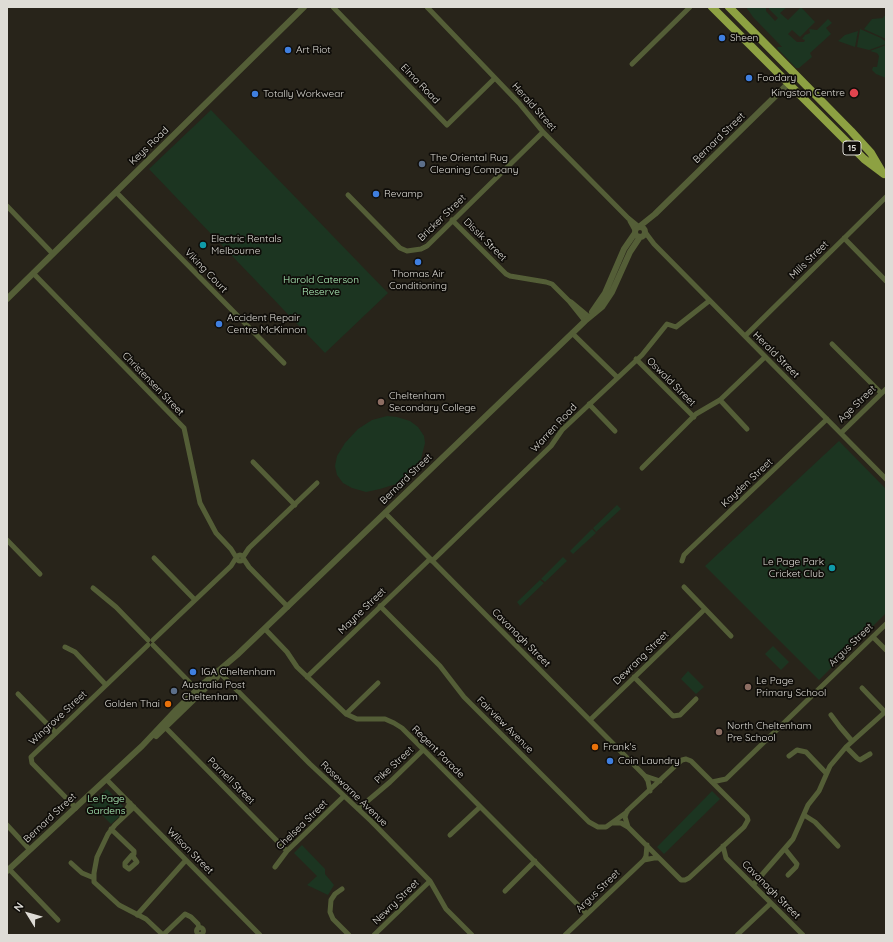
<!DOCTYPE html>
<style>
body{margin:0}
#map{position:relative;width:893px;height:942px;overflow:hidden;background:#28241a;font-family:Quicksand,sans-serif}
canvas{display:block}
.frame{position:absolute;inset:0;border:8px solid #dedcd6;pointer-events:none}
.north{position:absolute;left:8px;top:894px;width:40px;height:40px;-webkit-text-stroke:3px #0f0d09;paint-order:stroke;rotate:307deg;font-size:11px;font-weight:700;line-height:16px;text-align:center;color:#dedcd6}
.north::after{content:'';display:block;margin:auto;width:14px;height:18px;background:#dedcd6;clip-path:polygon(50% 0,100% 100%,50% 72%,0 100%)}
</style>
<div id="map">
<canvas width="893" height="942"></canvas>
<div class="frame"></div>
<div class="north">N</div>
</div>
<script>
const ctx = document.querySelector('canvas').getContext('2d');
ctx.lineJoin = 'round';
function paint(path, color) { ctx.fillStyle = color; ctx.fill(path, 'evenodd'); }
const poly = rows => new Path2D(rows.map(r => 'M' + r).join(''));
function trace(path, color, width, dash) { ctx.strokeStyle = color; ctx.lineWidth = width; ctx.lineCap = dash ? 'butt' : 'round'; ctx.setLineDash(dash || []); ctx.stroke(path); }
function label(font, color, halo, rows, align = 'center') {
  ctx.font = font + ' Quicksand,sans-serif'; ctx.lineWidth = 3.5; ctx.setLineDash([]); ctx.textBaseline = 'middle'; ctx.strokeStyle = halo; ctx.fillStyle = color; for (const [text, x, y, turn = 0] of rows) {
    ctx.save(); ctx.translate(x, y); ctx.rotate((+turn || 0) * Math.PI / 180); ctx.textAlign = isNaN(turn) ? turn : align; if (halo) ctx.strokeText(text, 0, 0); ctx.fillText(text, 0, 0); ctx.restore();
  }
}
paint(poly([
 [746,7,766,7,766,11,775,21,778,18,769,9,769,7,787,7,780,13,788,20,801,7,815,22,800,37,792,30,788,34,797,42,804,42,805,40,802,39,805,35,810,33,809,29,817,30,828,19,832,23,826,28,831,34,810,53,812,57,799,68,796,68,777,48,778,47,782,47,753,17],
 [884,16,886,16,886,39,864,29,872,19,883,18],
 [860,29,881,38,885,41,886,44,869,50,857,47],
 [858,31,855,47,838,41,845,35],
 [886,45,886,78,876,74,872,70,873,67,877,67,879,56,877,53,870,51],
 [211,110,388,293,325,353,149,169],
 [387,416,397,417,410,421,418,427,424,436,425,443,421,459,410,472,396,484,380,489,366,492,352,488,343,483,337,475,335,466,337,456,345,443,358,429,372,420],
 [839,441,886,489,886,613,819,680,705,566],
 [617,505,621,509,596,532,593,528],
 [592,529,596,533,573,554,570,551],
 [563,557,567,561,545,582,541,579],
 [540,580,544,583,520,606,517,602],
 [773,646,789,662,781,670,765,654],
 [688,671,704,687,696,694,681,679],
 [107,789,123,806,121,815,111,824,101,814,99,816,89,806],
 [712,791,720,799,664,854,657,847],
 [302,845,325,869,325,874,334,885,328,895,307,885,317,876,294,853]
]), '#1c3521');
trace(poly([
 [333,7,447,125,495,78],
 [427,7,519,103,543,132,628,218,639,227],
 [632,64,690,7],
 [116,192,284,363],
 [348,195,400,248,407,251,421,249,427,246,543,132],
 [7,206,53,254],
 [452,220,506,274,510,276,546,282,552,284,569,301,585,321],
 [630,221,635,230],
 [645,232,654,244,886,479],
 [844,238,886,281],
 [33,273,184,428,200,503,216,533,231,549,236,557],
 [571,302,589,317],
 [572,333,617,377],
 [745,336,886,197],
 [832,344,881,393],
 [636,359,694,417],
 [720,400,747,429],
 [589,404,615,431],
 [841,433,886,389],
 [253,462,295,505],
 [642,468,696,414,720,400,765,357],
 [385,513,645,776,648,781,650,791],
 [7,540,40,574],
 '237 558a3 3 0 1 1 6 0a3 3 0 1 1-6 0Z',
 [243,557,249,548,317,483],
 [154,558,195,600],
 [243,558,249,567,288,607],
 [432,561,551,446,562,430,642,355,667,324,676,327,709,301],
 [682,561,684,555,688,551,827,419],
 [684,587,731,636],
 [93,588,116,607,148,640],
 [380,606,440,666,464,697,589,822,598,827,606,827,627,812],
 [265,629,287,652,297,667,346,714,357,719,385,719,394,723,402,728,587,914],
 [873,637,886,650],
 [153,640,231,566,236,558],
 [153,645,199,692],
 [65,647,75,652,106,685],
 [218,671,310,764,371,821,430,881,446,909,472,935],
 [307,677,430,559],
 [634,677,673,716,680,715,696,699],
 [18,694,56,733],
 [346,714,378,683],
 [831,715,840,727,852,741],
 [590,720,705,609],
 [163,725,287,851],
 [846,747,857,758,860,760,870,754],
 [789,756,797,750,806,752,826,773],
 [686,759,691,761,747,817,748,820,744,827,689,878,685,880,681,880,628,827,625,817,627,811,673,768,682,760,686,759],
 [645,776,660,781],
 [106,779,260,935],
 [712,782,726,779,886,624],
 [134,807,115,825,108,834,97,857,94,873,94,882,119,905,146,919,163,935,185,914,191,917,198,924,199,928],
 [76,808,32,763,31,757,148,645],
 [358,809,390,782,423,750],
 [804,815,815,822,838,846],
 [122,817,130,803],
 [612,823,621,823,628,827],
 [7,825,30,850],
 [111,829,134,851,134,854,132,855,125,863,125,866,129,869,137,862,132,855],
 [450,835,480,807],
 [723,846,726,858,803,935],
 [785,849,797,864,796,867,788,875],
 [644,860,654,858,659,858],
 [71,863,82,873,94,878],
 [275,867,287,851,344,796],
 [9,869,58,920],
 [753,885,793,839,808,805,819,791,830,766,846,747,885,712,862,688],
 [342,889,335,894,331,900,330,912,333,919,349,935],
 [505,891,535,861],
 [137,915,186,860],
 '196.5 931a3.5 3.5 0 1 1 7 0a3.5 3.5 0 1 1-7 0Z',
 [374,935,430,881],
 [565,935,644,860,646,856,647,845],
 [737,935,771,903]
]), '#545e37', 5);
trace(poly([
 [640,226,655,214,796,76],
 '635 232a5 5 0 1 1 10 0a5 5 0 1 1-10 0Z',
 [7,299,304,7],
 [592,312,605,293,624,249,635,233],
 [156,736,217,677],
 [7,871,142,746,175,711,204,683,237,655,585,321,602,307,612,292,630,252,640,237]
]), '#545e37', 6);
trace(poly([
 [712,7,864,159,884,174],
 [729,7,851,131,871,153,881,170]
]), '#8da142', 8);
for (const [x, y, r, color] of [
 [722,38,4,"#3f7fe0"],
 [288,50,4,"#3f7fe0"],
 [749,78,4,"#3f7fe0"],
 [854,93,5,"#e0444e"],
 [255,94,4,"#3f7fe0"],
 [422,164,4,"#5c6f8a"],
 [376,194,4,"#3f7fe0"],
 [203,245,4,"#0f9aa8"],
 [418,262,4,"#3f7fe0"],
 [219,324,4,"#3f7fe0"],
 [381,402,4,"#8d6e63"],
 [832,568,4,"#0f9aa8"],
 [193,672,4,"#3f7fe0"],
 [748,687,4,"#8d6e63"],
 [174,691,4,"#5c6f8a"],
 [168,704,4,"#e8710a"],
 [719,732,4,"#8d6e63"],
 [595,747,4,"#e8710a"],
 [610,761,4,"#3f7fe0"]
]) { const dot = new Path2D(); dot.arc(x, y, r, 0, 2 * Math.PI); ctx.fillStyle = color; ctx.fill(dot); trace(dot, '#0f0d09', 1.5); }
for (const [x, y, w] of [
 [852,148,18]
]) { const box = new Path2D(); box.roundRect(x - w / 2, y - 7, w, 14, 3); ctx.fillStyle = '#0f0d09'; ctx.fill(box); trace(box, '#dedcd6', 1); }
label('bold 9px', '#dedcd6', null, [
 ["15",852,148]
]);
label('10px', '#dedcd6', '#0f0d09', [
 ["Sheen",730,38],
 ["Art Riot",296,50],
 ["Foodary",757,78],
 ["Kingston Centre",845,93,"right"],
 ["Totally Workwear",263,94],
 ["The Oriental Rug",430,158],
 ["Cleaning Company",430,170],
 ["Revamp",384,194],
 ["Electric Rentals",211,239],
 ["Melbourne",211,251],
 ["Thomas Air",418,274,"center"],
 ["Conditioning",418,286,"center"],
 ["Accident Repair",227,318],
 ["Centre McKinnon",227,330],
 ["Cheltenham",389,396],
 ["Secondary College",389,408],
 ["Le Page Park",824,562,"right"],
 ["Cricket Club",824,574,"right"],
 ["IGA Cheltenham",201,672],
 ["Le Page",756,681],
 ["Primary School",756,693],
 ["Australia Post",182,685],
 ["Cheltenham",182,697],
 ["Golden Thai",160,704,"right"],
 ["North Cheltenham",727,726],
 ["Pre School",727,738],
 ["Frank's",603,747],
 ["Coin Laundry",618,761]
], 'left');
label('10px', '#dedcd6', '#0f0d09', [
 ["Elma Road",420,84,46],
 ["Herald Street",534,107,48],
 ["Bernard Street",719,138,-44],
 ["Keys Road",149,146,-44],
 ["Bricker Street",442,218,-44],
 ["Dissik Street",485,240,45],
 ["Mills Street",809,260,-44],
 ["Viking Court",206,271,46],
 ["Herald Street",776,355,45],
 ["Oswald Street",671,382,45],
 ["Christensen Street",153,384,46],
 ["Age Street",857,404,-44],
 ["Warren Road",554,428,-47],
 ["Bernard Street",406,479,-44],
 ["Kayden Street",747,483,-43],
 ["Mayne Street",362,611,-44],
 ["Cavanagh Street",521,638,45],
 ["Argus Street",851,645,-44],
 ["Dewrang Street",641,658,-44],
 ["Wingrove Street",58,718,-43],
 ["Fairview Avenue",505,725,45],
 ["Regent Parade",438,752,45],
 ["Pike Street",394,765,-43],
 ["Parnell Street",231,781,45],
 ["Rosewarne Avenue",354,794,44],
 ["Bernard Street",50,818,-43],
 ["Chelsea Street",302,825,-44],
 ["Wilson Street",190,851,45],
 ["Cavanagh Street",771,890,45],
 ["Argus Street",598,891,-44],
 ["Newry Street",396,902,-44]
]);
label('10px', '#b0f4bd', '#0f0d09', [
 ["Harold Caterson",321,280],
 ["Reserve",321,292],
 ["Le Page",106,799],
 ["Gardens",106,811]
]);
</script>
